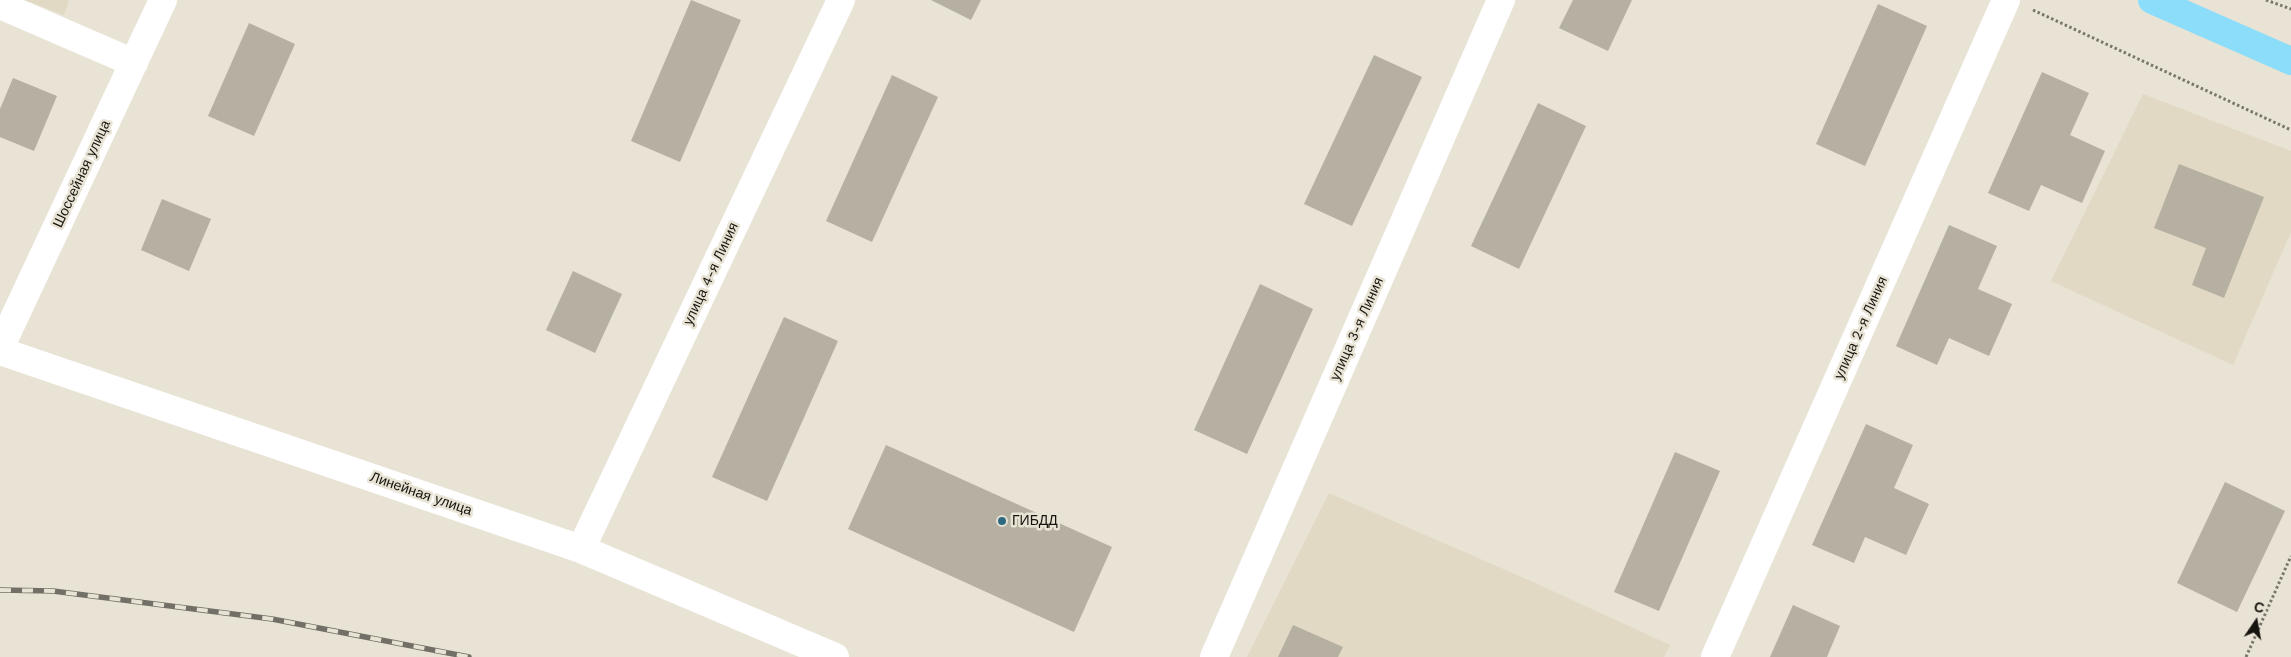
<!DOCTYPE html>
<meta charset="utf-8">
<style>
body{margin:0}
#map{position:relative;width:2291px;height:657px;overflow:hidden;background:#e8e3d4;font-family:"Work Sans",sans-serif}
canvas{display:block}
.north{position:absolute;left:2231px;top:597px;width:50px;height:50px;-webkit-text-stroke:4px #e8e3d4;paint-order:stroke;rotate:12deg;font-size:14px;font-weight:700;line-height:20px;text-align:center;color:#16140f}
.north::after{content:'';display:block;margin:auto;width:18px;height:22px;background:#16140f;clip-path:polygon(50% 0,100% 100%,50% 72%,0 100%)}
</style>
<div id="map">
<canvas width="2291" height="657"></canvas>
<div class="north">С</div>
</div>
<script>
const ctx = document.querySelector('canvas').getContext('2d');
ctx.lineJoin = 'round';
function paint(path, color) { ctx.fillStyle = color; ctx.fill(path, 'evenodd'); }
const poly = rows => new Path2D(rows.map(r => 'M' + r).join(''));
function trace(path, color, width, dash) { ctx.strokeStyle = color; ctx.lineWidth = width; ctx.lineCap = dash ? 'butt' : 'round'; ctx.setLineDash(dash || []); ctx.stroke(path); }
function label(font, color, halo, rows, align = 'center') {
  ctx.font = font + ' "Work Sans",sans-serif'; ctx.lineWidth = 5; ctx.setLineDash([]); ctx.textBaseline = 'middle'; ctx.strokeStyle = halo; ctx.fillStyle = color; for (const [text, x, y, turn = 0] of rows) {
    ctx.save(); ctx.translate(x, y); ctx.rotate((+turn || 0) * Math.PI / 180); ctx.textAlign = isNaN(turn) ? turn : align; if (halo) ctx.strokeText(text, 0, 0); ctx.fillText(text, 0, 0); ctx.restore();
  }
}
paint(poly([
 [25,0,69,0,64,15],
 [2143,94,2291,151,2291,232,2233,365,2051,281],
 [1329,493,1533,582,1670,645,1664,657,1247,657]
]), '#e1d9c3');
paint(poly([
 [691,0,741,20,680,162,631,141],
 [931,0,981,0,971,20],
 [1573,0,1632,0,1608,51,1559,28],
 [1878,4,1927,26,1865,166,1816,144],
 [249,23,295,44,254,136,208,116],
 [1374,55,1422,77,1352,226,1304,204],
 [2042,72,2089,93,2070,135,2105,151,2082,203,2041,185,2029,211,1988,193],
 [892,75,938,97,872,242,826,221],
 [13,78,57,96,34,151,0,137,0,109],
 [1538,103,1586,126,1519,269,1471,246],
 [2179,164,2264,197,2224,298,2192,285,2206,248,2154,228],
 [162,199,211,219,189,271,141,250],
 [1949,225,1997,246,1978,289,2012,304,1989,356,1949,338,1937,365,1896,346],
 [573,271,622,294,595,353,546,330],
 [1260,284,1313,309,1247,454,1194,430],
 [784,317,838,341,767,501,712,477],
 [1866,424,1913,445,1894,488,1929,504,1906,555,1865,537,1854,563,1812,545],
 [886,445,1112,547,1074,632,848,529],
 [1675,452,1720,471,1659,611,1614,592],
 [2225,482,2285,511,2237,612,2177,583],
 [1793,605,1840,626,1827,657,1770,657],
 [1293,625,1343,647,1338,657,1278,657]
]), '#b5b0a1');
trace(poly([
 [2266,0,2291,9],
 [2033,10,2291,130],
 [2246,657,2291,556]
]), '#79766c', 3, [2.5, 2.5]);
trace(poly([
 [0,5,134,63],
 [0,348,163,0],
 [0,351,581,549,835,657],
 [581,549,841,0],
 [1214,657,1501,0],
 [1715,657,2006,0]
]), '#fff', 28);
trace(poly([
 [2152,0,2291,61]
]), '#8bddfa', 28);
const rail = poly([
 [0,590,53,591,272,619,469,657]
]);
trace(rail, '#726f66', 5.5);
trace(rail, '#e8e3d4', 4, [11]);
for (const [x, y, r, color] of [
 [1002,521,5,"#2d6a80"]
]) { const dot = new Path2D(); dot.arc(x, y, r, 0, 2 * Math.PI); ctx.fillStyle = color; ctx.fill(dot); trace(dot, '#e8e3d4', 2); }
label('14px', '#16140f', '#e8e3d4', [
 ["Шоссейная улица",82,174,-65],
 ["улица 4-я Линия",711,274,-65],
 ["улица 2-я Линия",1861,328,-66],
 ["улица 3-я Линия",1357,329,-66],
 ["Линейная улица",421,494,19]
]);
label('14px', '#16140f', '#e8e3d4', [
 ["ГИБДД",1012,521]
], 'left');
</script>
